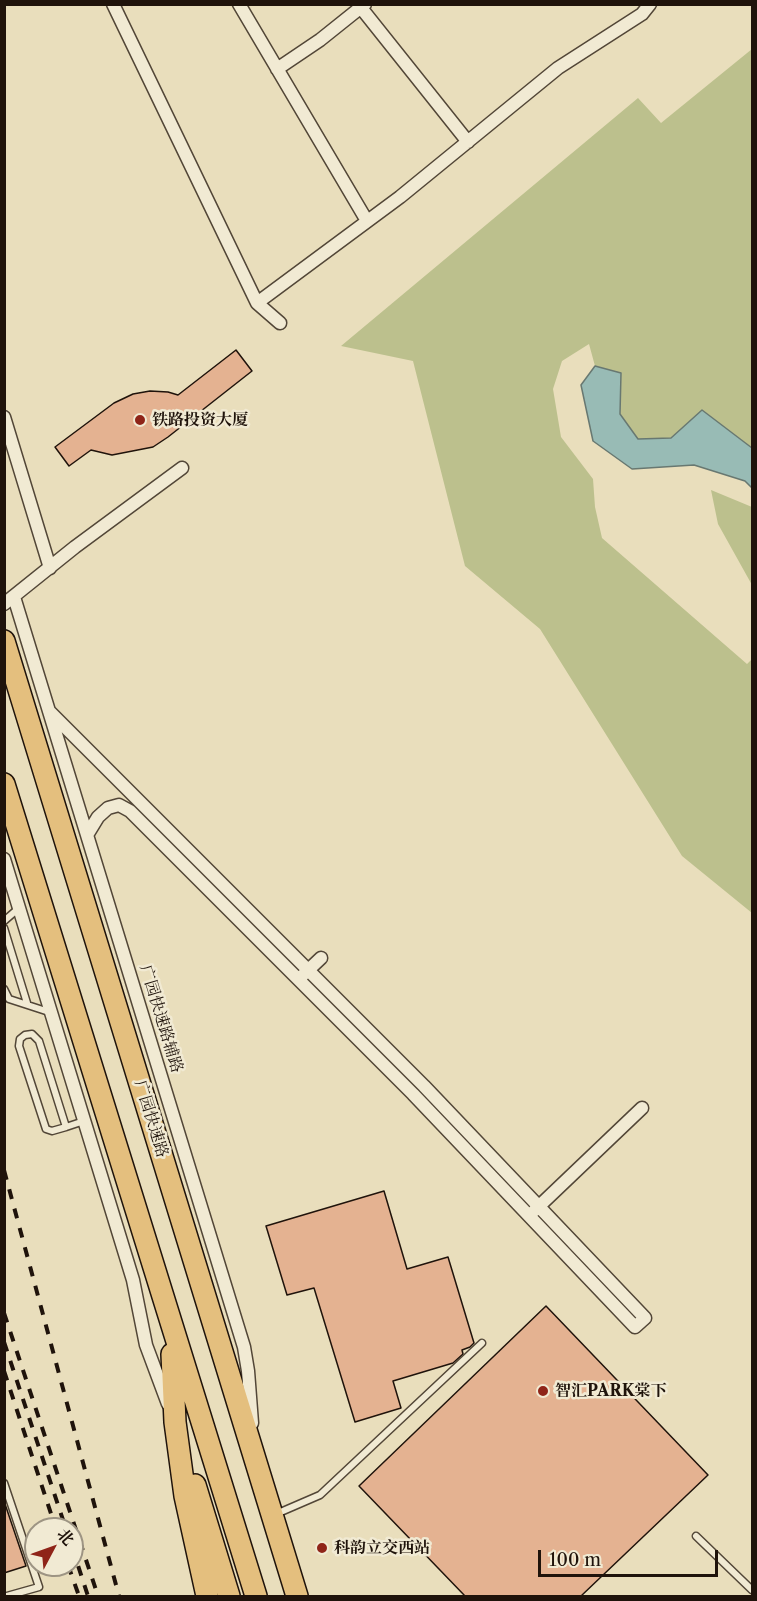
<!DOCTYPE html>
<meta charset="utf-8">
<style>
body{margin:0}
#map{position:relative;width:757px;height:1601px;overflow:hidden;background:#e9debc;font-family:"Libre Caslon Text","Noto Serif SC",serif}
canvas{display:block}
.frame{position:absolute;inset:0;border:6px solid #1f130b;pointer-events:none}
.north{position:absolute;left:24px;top:1517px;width:60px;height:60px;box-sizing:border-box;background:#f1ead3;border:2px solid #9d9483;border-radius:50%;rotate:49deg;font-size:16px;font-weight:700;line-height:24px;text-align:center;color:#1f130b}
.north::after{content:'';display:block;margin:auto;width:21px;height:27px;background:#8f2418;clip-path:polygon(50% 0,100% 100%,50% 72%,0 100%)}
.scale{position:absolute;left:538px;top:1550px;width:180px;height:27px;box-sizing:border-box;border:3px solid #1f130b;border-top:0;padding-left:8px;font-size:18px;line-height:21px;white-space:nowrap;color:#1f130b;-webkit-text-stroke:4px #f1ead3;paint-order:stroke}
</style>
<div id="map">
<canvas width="757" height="1601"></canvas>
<div class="frame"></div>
<div class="north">北</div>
<div class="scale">100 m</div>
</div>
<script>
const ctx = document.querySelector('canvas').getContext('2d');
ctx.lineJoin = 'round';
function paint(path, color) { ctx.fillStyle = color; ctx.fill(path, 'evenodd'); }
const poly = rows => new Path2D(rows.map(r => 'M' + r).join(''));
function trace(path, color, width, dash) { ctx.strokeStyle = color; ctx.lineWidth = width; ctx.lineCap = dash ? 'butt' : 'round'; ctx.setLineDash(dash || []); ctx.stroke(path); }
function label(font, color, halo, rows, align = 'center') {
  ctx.font = font + ' "Libre Caslon Text","Noto Serif SC",serif'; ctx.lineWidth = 5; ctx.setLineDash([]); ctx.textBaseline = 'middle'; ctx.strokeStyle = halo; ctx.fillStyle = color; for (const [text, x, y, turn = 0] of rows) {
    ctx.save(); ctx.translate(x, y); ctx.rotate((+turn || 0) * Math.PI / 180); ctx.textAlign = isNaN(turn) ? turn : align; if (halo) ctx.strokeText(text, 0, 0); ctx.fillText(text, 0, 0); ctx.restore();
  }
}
paint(poly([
 [752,49,752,448,702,410,671,438,638,439,620,414,621,373,595,366,589,344,562,361,553,389,561,437,593,479,595,507,602,538,747,664,752,659,752,913,682,856,540,629,465,566,413,361,341,346,638,98,661,123],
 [711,490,752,507,752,585,718,524]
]), '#bcc08d');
const water = poly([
 [595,366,621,373,620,414,638,439,671,438,702,410,752,448,752,488,745,481,694,465,632,469,593,441,581,385,595,366]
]);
paint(water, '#98bbb5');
trace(water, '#687871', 1.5);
const building = poly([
 [236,350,252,371,168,437,153,447,112,455,91,450,69,466,55,447,114,403,133,394,150,391,168,392,178,395,236,350],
 [384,1191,407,1269,448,1257,474,1343,470,1347,462,1350,463,1354,453,1363,393,1381,401,1408,355,1422,314,1288,287,1295,266,1226,384,1191],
 [546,1306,708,1475,581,1596,465,1596,359,1486,546,1306],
 [4,1501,26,1566,4,1573,4,1501]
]);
paint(building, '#e4b291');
trace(building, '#1f130b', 1.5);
const lane = poly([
 [4,921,19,908],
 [4,928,27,1003],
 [4,989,9,999,49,1012],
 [66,1127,39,1041,32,1034,25,1035,20,1039,19,1046,46,1129,52,1131,66,1127,84,1121],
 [4,1483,39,1587,7,1596],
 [276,1514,320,1495,482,1343],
 [696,1536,752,1590]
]);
const street = poly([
 [113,4,257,303,280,323],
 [239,4,367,221],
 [358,4,468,142],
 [277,69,320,40,365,4],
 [257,303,400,197,558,68,642,14,650,4],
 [4,417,50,568],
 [14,597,244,1347,248,1371,252,1423],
 [4,604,75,547,182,468],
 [50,712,424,1086,645,1318,635,1327,413,1094,130,811,119,805,108,808,98,817,87,835],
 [4,859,133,1280,146,1345,168,1404],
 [302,976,321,958],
 [534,1211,642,1108]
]);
const highway = poly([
 [4,641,297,1596],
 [4,784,256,1596],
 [172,1354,175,1422,185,1496,207,1596],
 [195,1485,229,1596]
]);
trace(lane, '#524637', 9);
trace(street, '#524637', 15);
trace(highway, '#1f130b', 24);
trace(lane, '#f1ead3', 6);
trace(street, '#f1ead3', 12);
trace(highway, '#e4bf7e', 21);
trace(poly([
 [4,1170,119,1596],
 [4,1313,98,1596],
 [4,1342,66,1529],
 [4,1371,56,1529],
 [72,1547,88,1596],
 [68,1565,79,1596]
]), '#1f130b', 4, [10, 10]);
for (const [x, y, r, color] of [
 [140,420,6,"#8f2418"],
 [543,1391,6,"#8f2418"],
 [322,1548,6,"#8f2418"]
]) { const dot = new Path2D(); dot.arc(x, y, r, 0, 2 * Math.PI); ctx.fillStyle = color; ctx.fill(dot); trace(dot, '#f1ead3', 2); }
label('bold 16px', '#1f130b', '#f1ead3', [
 ["铁路投资大厦",152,420],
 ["智汇PARK棠下",555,1391],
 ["科韵立交西站",334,1548]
], 'left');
label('16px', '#1f130b', '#f1ead3', [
 ["广园快速路辅路",161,1019,73],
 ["广园快速路",151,1119,73]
]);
</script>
